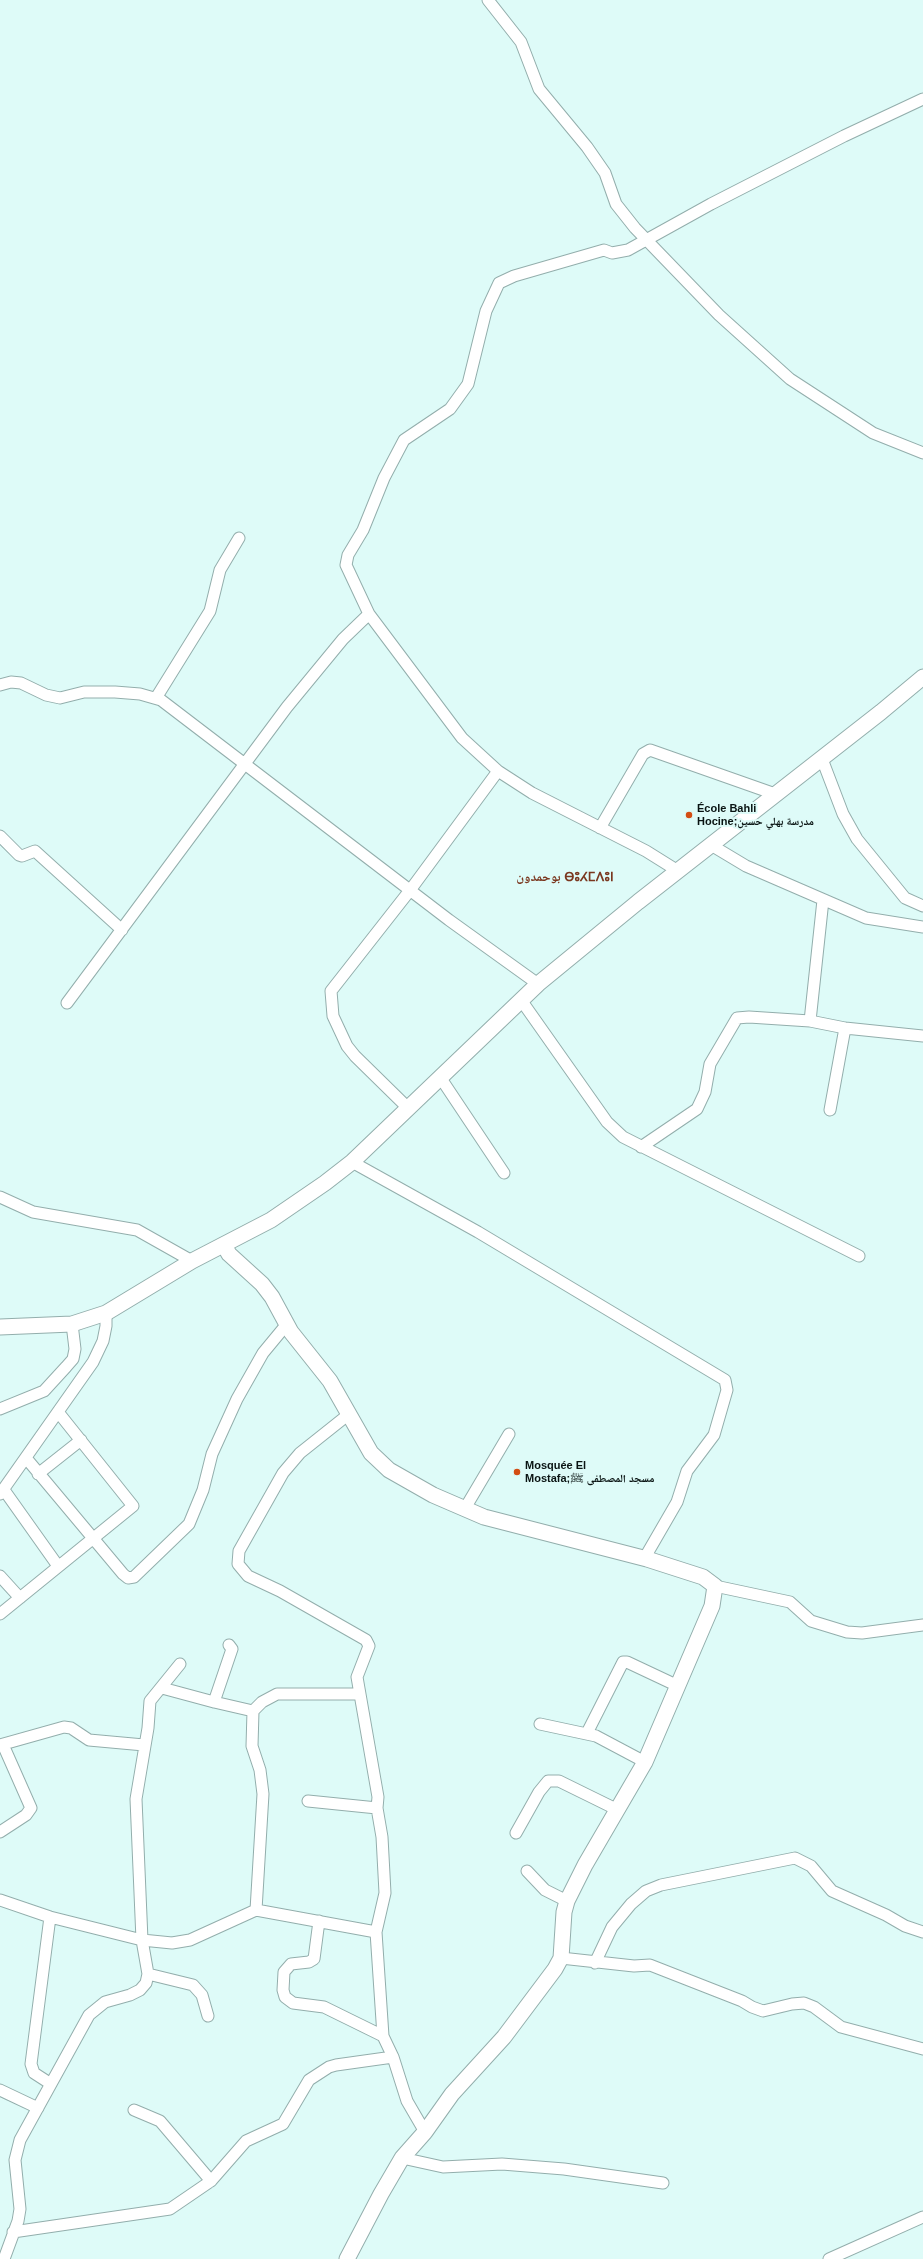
<!DOCTYPE html>
<meta charset="utf-8">
<style>
body{margin:0}
canvas{display:block;background:#defbf8}
</style>
<canvas width="923" height="2259"></canvas>
<script>
const ctx = document.querySelector('canvas').getContext('2d');
ctx.lineJoin = 'round';
const poly = rows => new Path2D(rows.map(r => 'M' + r).join(''));
function trace(path, color, width, dash) { ctx.strokeStyle = color; ctx.lineWidth = width; ctx.lineCap = dash ? 'butt' : 'round'; ctx.setLineDash(dash || []); ctx.stroke(path); }
function label(font, color, halo, rows, align = 'center') {
  ctx.font = font + ' Arial,"Noto Naskh Arabic","Noto Sans Tifinagh",sans-serif'; ctx.lineWidth = 4; ctx.setLineDash([]); ctx.textBaseline = 'middle'; ctx.strokeStyle = halo; ctx.fillStyle = color; for (const [text, x, y, turn = 0] of rows) {
    ctx.save(); ctx.translate(x, y); ctx.rotate((+turn || 0) * Math.PI / 180); ctx.textAlign = isNaN(turn) ? turn : align; if (halo) ctx.strokeText(text, 0, 0); ctx.fillText(text, 0, 0); ctx.restore();
  }
}
const street = poly([
 [488,0,521,42,539,89,587,147,605,173,616,204,635,228,719,315,790,379,873,433,923,453],
 [0,685,11,682,21,683,46,695,60,698,84,692,115,692,140,694,161,700,449,920,538,984],
 [156,698,210,611,220,570,239,538],
 [822,759,843,814,857,839,905,898,923,906],
 [600,828,643,754,650,750,775,794],
 [0,836,19,855,22,856,35,851,122,930],
 [711,845,746,866,866,918,923,927],
 [678,871,646,851,532,793,498,771,462,738,369,614,346,565,348,555,363,530,384,478,404,440,450,409,468,384,486,311,499,283,514,276,604,250,612,253,628,250,711,204,844,136,923,99],
 [521,1000,607,1122,623,1137,859,1256],
 [67,1003,287,707,343,639,369,614],
 [810,1021,823,900],
 [440,1077,504,1173],
 [408,1108,355,1056,347,1046,333,1016,331,991,411,889,498,771],
 [830,1110,845,1028],
 [641,1147,697,1109,705,1092,710,1064,737,1018,749,1017,810,1021,845,1028,923,1036],
 [352,1162,478,1232,725,1380,727,1390,714,1435,687,1471,677,1502,644,1559],
 [0,1197,33,1212,137,1230,192,1261],
 [0,1409,44,1391,66,1367,73,1359,75,1349,72,1324],
 [349,1414,300,1453,283,1473,239,1551,238,1564,248,1576,280,1591,366,1640,369,1646,357,1677,378,1797,377,1808,382,1837,385,1893,376,1932,383,2036,393,2057,407,2101,425,2132],
 [26,1458,123,1574,128,1578,134,1577,189,1524,203,1490,212,1454,237,1399,263,1353,287,1324],
 [38,1474,81,1440],
 [4,1490,58,1566],
 [0,1494,93,1362,103,1341,106,1326,106,1313],
 [464,1510,509,1434],
 [0,1576,20,1598],
 [715,1586,790,1602,811,1621,847,1632,862,1633,923,1625],
 [0,1614,133,1506,58,1412],
 [162,1688,214,1702,253,1711,262,1702,277,1694,359,1694],
 [214,1702,232,1649,229,1645],
 [253,1711,252,1746,260,1770,263,1794,256,1910],
 [540,1724,596,1736,645,1762],
 [587,1733,623,1662,627,1662,678,1686],
 [0,1745,64,1727,71,1728,89,1740,144,1745],
 [308,1801,377,1808],
 [0,1832,26,1815,31,1808,4,1747,1,1745],
 [516,1833,539,1792,548,1781,559,1781,618,1810],
 [527,1871,545,1890,567,1901],
 [0,1900,50,1917,142,1940,172,1943,190,1940,256,1910,376,1932],
 [50,1917,31,2064,34,2073,51,2084],
 [319,1921,314,1959,309,1962,291,1964,284,1972,283,1990,285,1997,293,2003,324,2007,383,2036],
 [561,1958,634,1966,650,1965,742,2001,752,2007,763,2011,792,2004,804,2003,814,2007,841,2027,923,2049],
 [595,1963,612,1927,631,1904,646,1891,661,1885,795,1858,811,1866,832,1891,886,1915,905,1926,923,1932],
 [148,1974,193,1985,202,1995,208,2016],
 [0,2090,38,2108],
 [134,2110,160,2121,211,2181],
 [402,2158,443,2167,502,2164,564,2169,663,2183],
 [13,2232,170,2209,211,2181,246,2141,283,2124,309,2080,329,2067,336,2065,393,2057],
 [4,2259,18,2221,20,2209,15,2160,20,2140,89,2015,105,2002,130,1995,140,1990,146,1983,148,1974,142,1940,136,1799,148,1728,150,1701,180,1664],
 [829,2259,923,2217]
]);
const secondary = poly([
 [224,1245,229,1254,262,1284,272,1297,291,1332,330,1381,371,1453,389,1470,433,1495,484,1517,647,1559,703,1577,715,1586,712,1606,645,1762,585,1865,567,1901,564,1912,561,1958,555,1969,504,2037,452,2094,425,2132,402,2158,381,2194,347,2259],
 [0,1327,72,1324,106,1313,192,1261,271,1220,325,1183,352,1162,538,984,638,902,881,712,923,677]
]);
trace(street, '#93aeac', 13);
trace(secondary, '#93aeac', 17);
trace(street, '#fff', 11);
trace(secondary, '#fff', 15);
for (const [x, y, r, color] of [
 [689,815,4,"#d34d13"],
 [517,1472,4,"#d34d13"]
]) { const dot = new Path2D(); dot.arc(x, y, r, 0, 2 * Math.PI); ctx.fillStyle = color; ctx.fill(dot); trace(dot, '#defbf8', 1.5); }
label('bold 11px', '#0a1413', '#defbf8', [
 ["École Bahli",697,809],
 ["Hocine;مدرسة بهلي حسين",697,822],
 ["Mosquée El",525,1466],
 ["Mostafa;مسجد المصطفى ﷺ",525,1479]
], 'left');
label('bold 13px', '#7a371f', '#defbf8', [
 ["بوحمدون ⴱⵓⵃⵎⴷⵓⵏ",565,877]
]);
</script>
